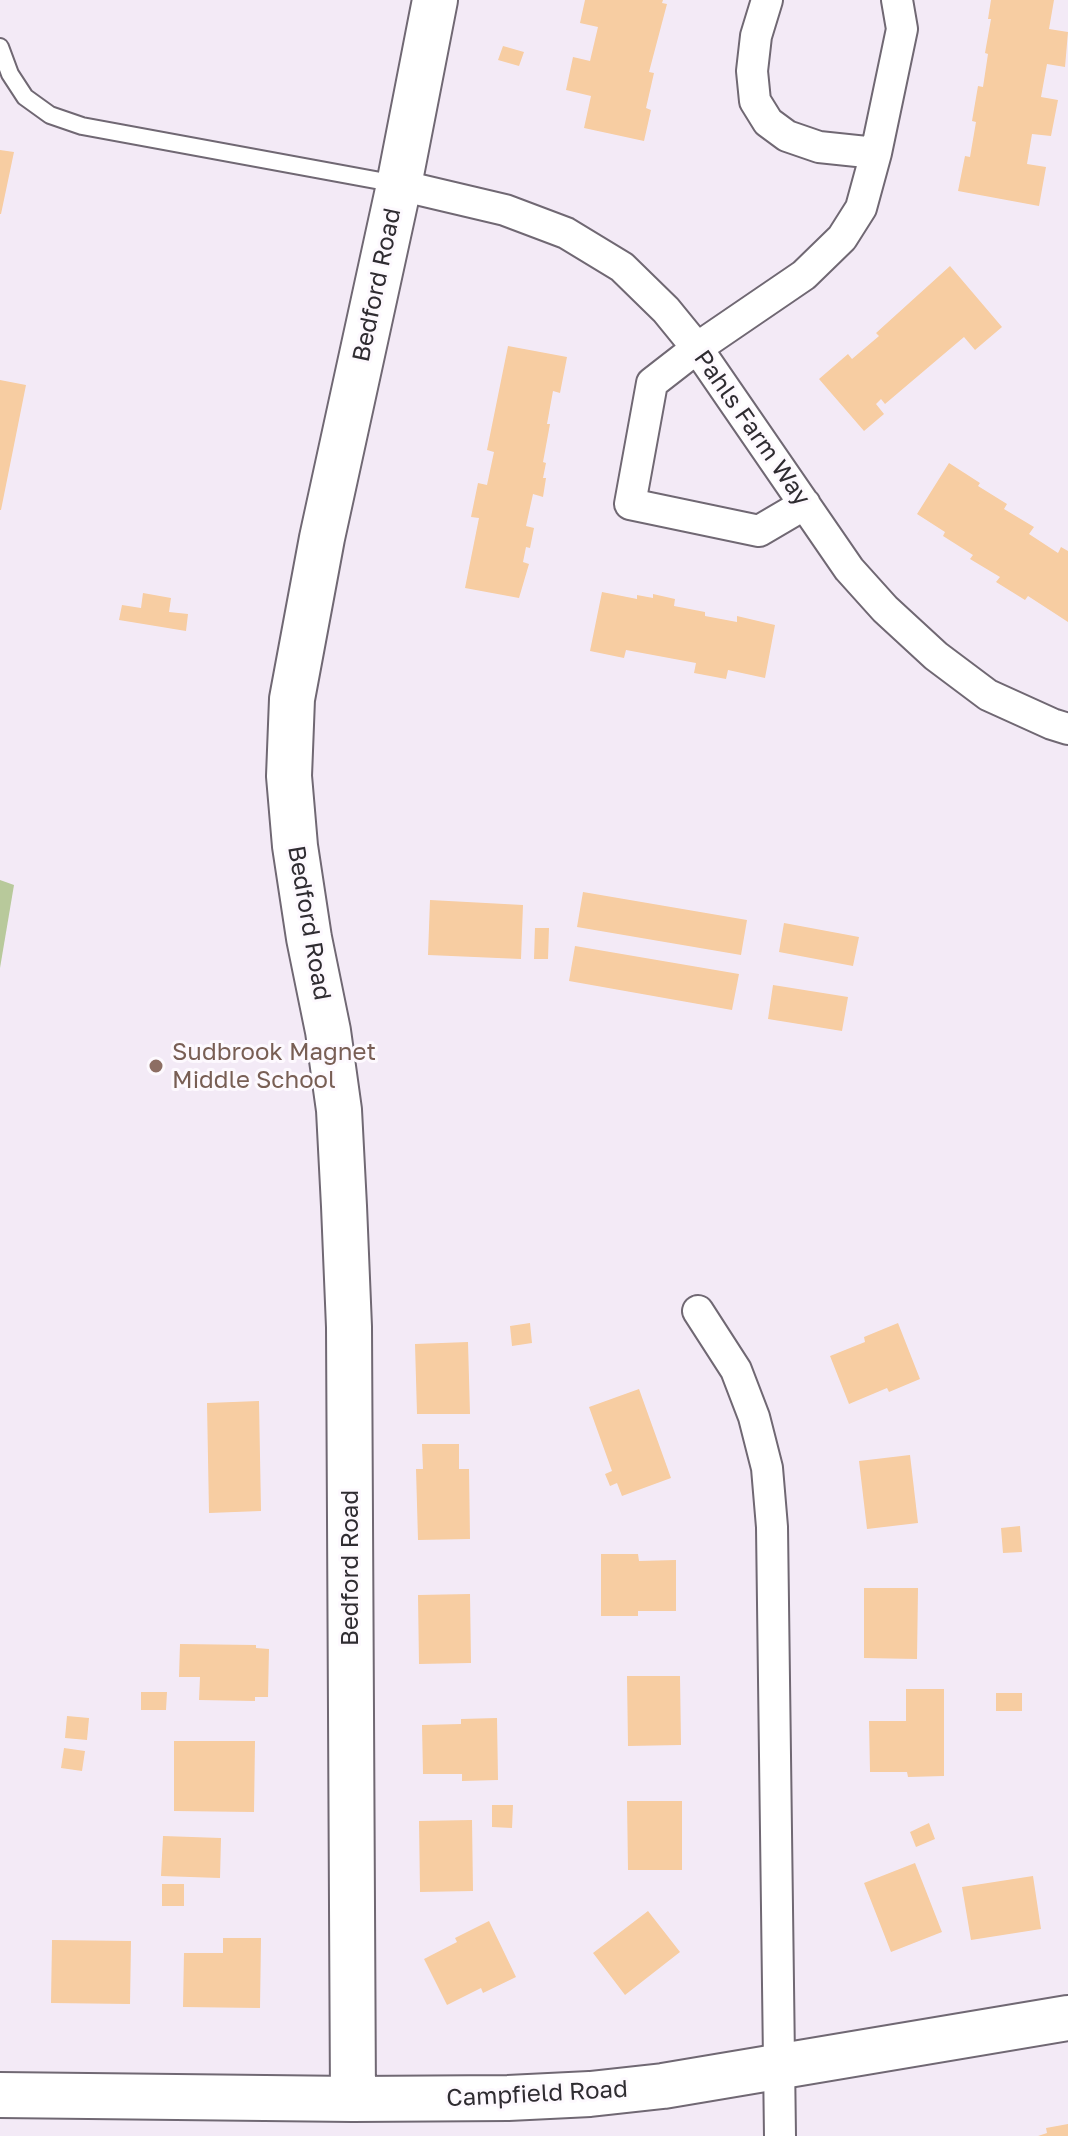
<!DOCTYPE html>
<style>
body{margin:0}
canvas{display:block;background:#f3eaf6}
</style>
<canvas width="1068" height="2136"></canvas>
<script>
const ctx = document.querySelector('canvas').getContext('2d');
ctx.lineJoin = 'round';
function paint(path, color) { ctx.fillStyle = color; ctx.fill(path, 'evenodd'); }
const poly = rows => new Path2D(rows.map(r => 'M' + r).join(''));
function trace(path, color, width, dash) { ctx.strokeStyle = color; ctx.lineWidth = width; ctx.lineCap = dash ? 'butt' : 'round'; ctx.setLineDash(dash || []); ctx.stroke(path); }
function label(font, color, halo, rows, align = 'center') {
  ctx.font = font + ' "Golos Text",sans-serif'; ctx.lineWidth = 6; ctx.setLineDash([]); ctx.textBaseline = 'middle'; ctx.strokeStyle = halo; ctx.fillStyle = color; for (const [text, x, y, turn = 0] of rows) {
    ctx.save(); ctx.translate(x, y); ctx.rotate((+turn || 0) * Math.PI / 180); ctx.textAlign = isNaN(turn) ? turn : align; if (halo) ctx.strokeText(text, 0, 0); ctx.fillText(text, 0, 0); ctx.restore();
  }
}
paint(poly([
 [0,880,14,885,0,968]
]), '#b8c99b');
paint(poly([
 [585,0,663,0,662,3,667,4,649,72,654,73,646,108,651,110,644,141,584,128,591,96,566,90,573,57,590,61,598,27,580,23],
 [991,0,1054,0,1049,29,1068,32,1065,67,1047,64,1041,97,1058,100,1051,136,1032,134,1027,164,1046,167,1039,206,958,191,965,156,970,157,976,122,972,121,978,86,983,87,988,54,985,53,991,19,988,19],
 [503,46,524,52,519,66,498,60],
 [0,150,14,152,1,214,0,214],
 [950,266,1002,327,975,350,964,337,885,404,881,399,876,404,884,414,864,431,819,379,848,354,852,359,879,336,876,333],
 [508,346,567,357,560,393,553,391,547,424,550,424,543,462,546,463,543,478,546,478,543,497,533,494,526,526,534,528,530,548,526,547,523,562,529,564,519,598,465,588,479,518,471,517,478,483,487,485,494,452,487,450],
 [0,380,26,385,1,510,0,510],
 [949,463,980,483,978,486,1007,504,1004,509,1034,527,1029,534,1058,553,1061,547,1068,551,1068,622,1028,596,1025,600,996,582,1000,577,970,559,973,555,943,536,945,532,917,514],
 [602,592,637,599,637,595,653,598,653,594,675,599,674,606,705,612,705,616,737,622,737,616,775,625,765,678,728,670,726,679,694,673,696,663,626,650,624,658,590,651],
 [143,593,171,598,169,612,188,614,186,631,119,620,122,605,141,608],
 [583,892,747,920,741,955,577,927],
 [430,900,523,905,521,959,428,955],
 [784,923,859,937,853,966,779,952],
 [535,928,549,928,548,959,534,959],
 [575,946,739,974,732,1010,569,981],
 [773,985,848,997,842,1031,768,1019],
 [530,1323,532,1343,512,1346,510,1326],
 [898,1323,920,1379,889,1392,887,1388,849,1404,830,1356,865,1342,864,1337],
 [468,1342,470,1414,417,1414,415,1344],
 [639,1389,671,1478,622,1496,617,1483,610,1486,605,1474,612,1471,589,1407],
 [259,1401,261,1511,209,1513,207,1403],
 [422,1444,459,1444,459,1469,469,1469,470,1539,418,1540,416,1469,423,1469],
 [910,1455,918,1523,867,1529,859,1461],
 [1020,1526,1022,1552,1003,1553,1001,1528],
 [601,1554,638,1554,639,1561,676,1560,676,1611,638,1611,638,1616,601,1616],
 [864,1588,918,1588,917,1659,864,1658],
 [470,1594,471,1663,419,1664,418,1595],
 [180,1644,256,1645,256,1648,269,1649,268,1697,255,1697,255,1701,199,1700,200,1677,179,1677],
 [627,1676,680,1676,681,1745,628,1746],
 [906,1689,944,1689,944,1776,908,1777,907,1772,870,1772,869,1721,906,1721],
 [141,1692,167,1692,166,1710,141,1710],
 [996,1693,1022,1693,1022,1711,996,1711],
 [67,1716,89,1718,87,1740,65,1738],
 [497,1718,498,1780,462,1781,462,1774,423,1774,422,1725,461,1724,461,1719],
 [174,1741,255,1741,254,1812,174,1811],
 [64,1748,85,1751,82,1771,61,1768],
 [627,1801,682,1801,682,1870,628,1870],
 [492,1805,513,1805,512,1828,492,1827],
 [472,1820,473,1891,420,1892,419,1821],
 [929,1823,935,1839,916,1847,910,1832],
 [163,1836,221,1838,220,1878,161,1876],
 [915,1863,942,1932,891,1952,864,1883],
 [1033,1876,1041,1929,971,1940,962,1887],
 [162,1884,184,1884,184,1906,162,1906],
 [648,1911,680,1952,625,1995,593,1953],
 [489,1921,516,1977,483,1993,481,1988,447,2005,424,1959,457,1942,455,1938],
 [223,1938,261,1938,260,2008,183,2007,184,1953,223,1953],
 [52,1940,131,1941,130,2004,51,2003],
 [1068,2124,1068,2136,1038,2136,1047,2133,1046,2128]
]), '#f7cda2');
const lane = poly([
 [0,47,10,74,25,97,50,115,82,126,397,184]
]);
const street = poly([
 [767,0,756,36,752,71,755,101,768,122,787,136,819,147,876,153],
 [399,185,505,210,566,233,622,267,666,310,697,348,849,569,885,609,936,656,988,695,1052,724,1068,729],
 [805,504,759,531,630,504,652,383,697,348,804,275,842,238,861,208,876,153,902,29,897,0],
 [698,1311,736,1370,754,1417,767,1468,772,1527,780,2136]
]);
const secondary = poly([
 [0,2095,353,2099,508,2098,590,2094,663,2086,1068,2018],
 [353,2099,349,1327,344,1206,339,1110,328,1031,309,938,295,846,289,776,292,699,322,538,399,185,435,0]
]);
trace(lane, '#706873', 20);
trace(street, '#706873', 34);
trace(secondary, '#706873', 48);
trace(lane, '#fff', 16);
trace(street, '#fff', 30);
trace(secondary, '#fff', 44);
for (const [x, y, r, color] of [
 [156,1066,8,"#8d6e63"]
]) { const dot = new Path2D(); dot.arc(x, y, r, 0, 2 * Math.PI); ctx.fillStyle = color; ctx.fill(dot); trace(dot, '#fdf9fe', 3); }
label('24px', '#2f2c31', '#fdf9fe', [
 ["Bedford Road",377,285,-78],
 ["Pahls Farm Way",752,428,55],
 ["Bedford Road",309,923,80],
 ["Bedford Road",350,1568,-90],
 ["Campfield Road",537,2094,-3]
]);
label('24px', '#785e54', '#fdf9fe', [
 ["Sudbrook Magnet",172,1052],
 ["Middle School",172,1080]
], 'left');
</script>
